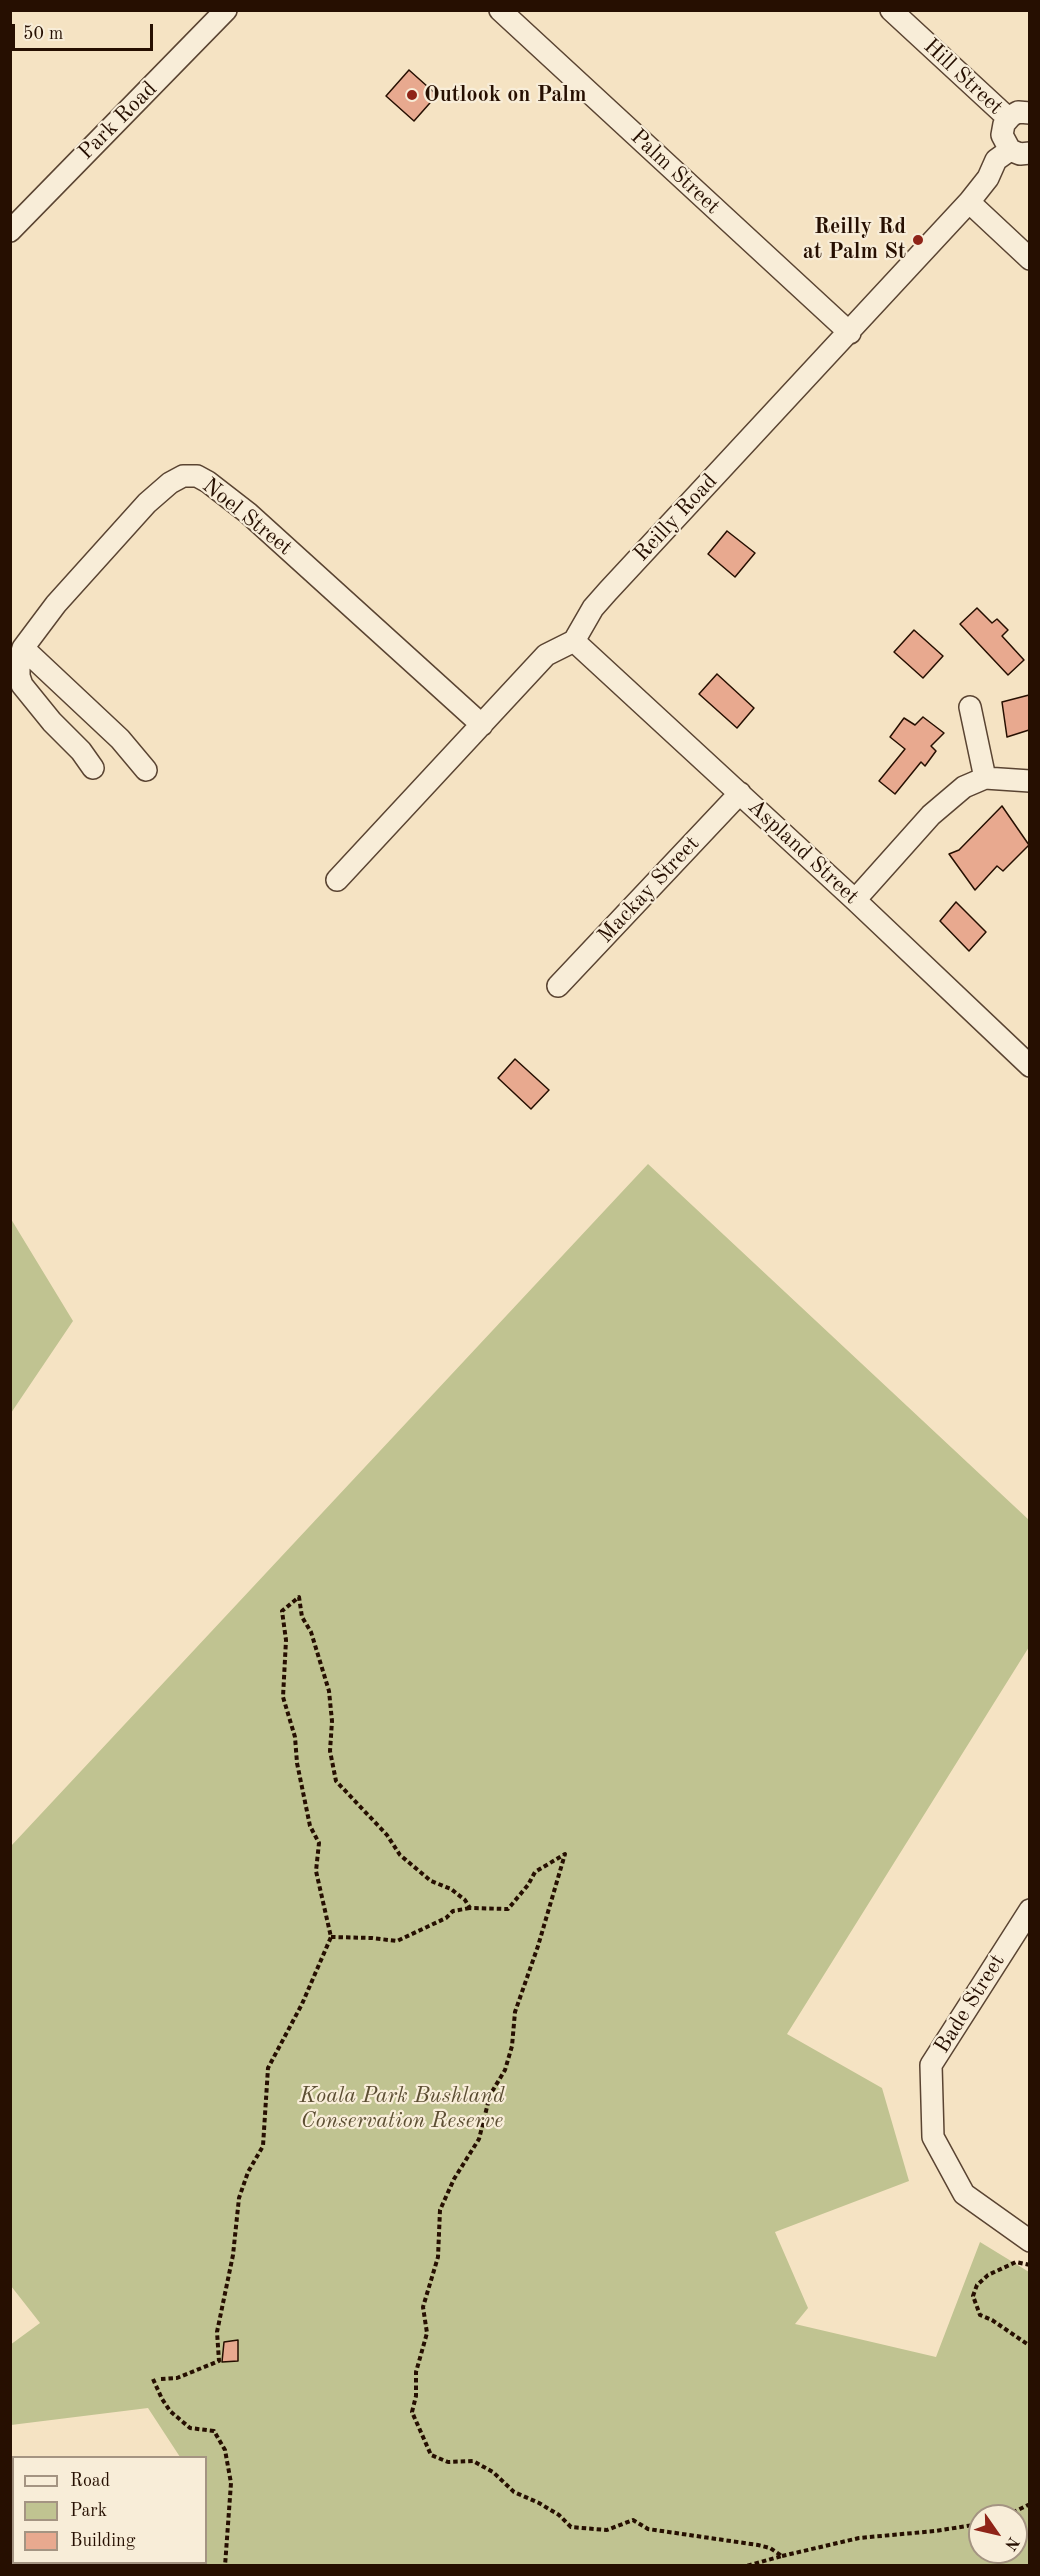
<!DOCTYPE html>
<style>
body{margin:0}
#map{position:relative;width:1040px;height:2576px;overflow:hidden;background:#f5e3c3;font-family:"Old Standard TT",serif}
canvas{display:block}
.frame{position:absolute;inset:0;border:12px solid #260f01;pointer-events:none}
.legend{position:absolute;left:12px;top:2456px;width:195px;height:108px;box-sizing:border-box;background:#f8edd8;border:2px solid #a49482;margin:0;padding:8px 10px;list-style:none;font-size:18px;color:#260f01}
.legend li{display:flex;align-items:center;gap:12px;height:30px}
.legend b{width:30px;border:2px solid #a49482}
.north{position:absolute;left:968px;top:2504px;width:60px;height:60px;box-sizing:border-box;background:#f8edd8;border:2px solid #a49482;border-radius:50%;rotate:124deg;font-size:16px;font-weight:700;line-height:24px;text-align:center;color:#260f01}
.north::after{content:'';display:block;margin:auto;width:21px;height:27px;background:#8f2418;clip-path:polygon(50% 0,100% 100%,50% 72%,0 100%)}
.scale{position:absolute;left:12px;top:24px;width:141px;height:27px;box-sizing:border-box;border:3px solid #260f01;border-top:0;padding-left:8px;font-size:18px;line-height:21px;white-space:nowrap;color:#260f01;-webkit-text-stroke:4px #f8edd8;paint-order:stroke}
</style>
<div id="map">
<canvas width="1040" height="2576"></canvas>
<div class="frame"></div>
<ul class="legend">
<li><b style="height:8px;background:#f8edd8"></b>Road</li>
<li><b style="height:16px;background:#c0c391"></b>Park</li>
<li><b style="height:16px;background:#e8a98f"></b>Building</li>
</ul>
<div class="north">N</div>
<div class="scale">50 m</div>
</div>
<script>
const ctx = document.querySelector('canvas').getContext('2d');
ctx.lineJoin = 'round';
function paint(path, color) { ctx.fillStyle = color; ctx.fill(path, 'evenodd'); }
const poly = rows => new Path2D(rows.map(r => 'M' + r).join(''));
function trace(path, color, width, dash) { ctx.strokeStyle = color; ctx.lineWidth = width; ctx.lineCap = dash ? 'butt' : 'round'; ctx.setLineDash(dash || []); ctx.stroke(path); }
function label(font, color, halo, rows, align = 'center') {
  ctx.font = font + ' "Old Standard TT",serif'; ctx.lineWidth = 4.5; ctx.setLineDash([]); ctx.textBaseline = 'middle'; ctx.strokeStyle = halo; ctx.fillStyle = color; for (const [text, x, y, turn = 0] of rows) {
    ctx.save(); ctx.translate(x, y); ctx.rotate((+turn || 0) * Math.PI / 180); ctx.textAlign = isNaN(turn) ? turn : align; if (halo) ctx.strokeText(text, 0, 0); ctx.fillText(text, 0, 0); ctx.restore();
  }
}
paint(poly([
 [648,1164,1029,1520,1029,1647,787,2034,882,2088,909,2181,775,2232,808,2308,795,2324,936,2357,980,2242,1029,2272,1029,2565,135,2565,138,2562,206,2562,206,2458,180,2457,148,2408,11,2425,10,2345,40,2323,11,2286,11,1846],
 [980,2516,1016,2516,1016,2552,980,2552],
 [11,1219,73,1321,11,1413]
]), '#c0c391');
const building = poly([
 [409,70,437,95,414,121,386,96,409,70],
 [727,531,755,553,735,577,708,554,727,531],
 [977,608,992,623,997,619,1008,630,1002,636,1024,660,1008,675,960,624,977,608],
 [914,630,943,656,923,678,894,652,914,630],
 [717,674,754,708,737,728,699,694,717,674],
 [1029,695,1029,730,1007,737,1002,702,1029,695],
 [923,717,944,733,931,746,936,751,925,766,921,762,895,794,879,781,905,749,890,737,904,718,915,725,923,717],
 [1002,806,1029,845,1003,871,997,866,975,890,949,854,959,850,1002,806],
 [956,902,986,932,969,951,940,921,956,902],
 [515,1059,549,1090,531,1109,498,1078,515,1059],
 [238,2340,238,2361,222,2362,224,2342,238,2340]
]);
paint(building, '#e8a98f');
trace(building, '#260f01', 1.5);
const minor = poly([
 [500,10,850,333],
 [891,10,1008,118],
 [1030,113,1018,112,1011,116,1004,124,1002,135,1010,150,1020,154,1030,153],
 [969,202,1030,259],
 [10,231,226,10],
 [574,641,855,900,1030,1066],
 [23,648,120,739,146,770],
 [970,707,985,778],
 [93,768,81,751,52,722,22,685,19,676,19,661,23,648,56,604,147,503,170,483,183,476,197,476,208,482,248,513,482,725],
 [337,880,546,655,574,641,593,608,608,591,969,202,988,178,996,160,1010,150],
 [855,900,931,815,964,787,985,778,1030,781],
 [558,986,740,793],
 [1030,1910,931,2065,933,2137,964,2194,1030,2241]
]);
trace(minor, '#5a4432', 24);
trace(poly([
 [331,1937,372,1938,397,1941,446,1918,453,1911,470,1908],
 [1030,2265,1016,2262,988,2275,977,2285,973,2296,980,2315,992,2320,1030,2346],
 [153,2379,162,2399,170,2411,190,2428,214,2431,225,2450,231,2483,225,2566],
 [161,2379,177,2378,219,2361,217,2332,233,2255,239,2198,248,2172,263,2146,268,2068,302,2004,331,1937,316,1871,319,1843,310,1826,297,1763,295,1737,283,1697,286,1640,282,1611,299,1597,302,1617,311,1632,329,1691,332,1721,330,1751,336,1781,387,1835,400,1855,431,1881,451,1889,465,1900,470,1908,508,1909,528,1885,535,1872,565,1854,538,1946,515,2012,512,2046,505,2070,490,2095,479,2139,454,2179,440,2210,438,2257,423,2307,427,2333,416,2372,416,2396,412,2412,431,2455,448,2462,473,2461,493,2472,514,2492,539,2503,559,2515,571,2527,607,2530,633,2520,648,2529,758,2545,770,2548,782,2556,746,2566],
 [1006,2516,1030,2504],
 [782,2556,859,2538,935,2531,980,2524]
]), '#260f01', 4, [4.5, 3]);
trace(minor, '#f8edd8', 21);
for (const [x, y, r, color] of [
 [412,95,6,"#8f2418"],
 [918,240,6,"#8f2418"]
]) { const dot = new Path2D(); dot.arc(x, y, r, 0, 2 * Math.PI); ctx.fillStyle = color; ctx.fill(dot); trace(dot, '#f8edd8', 2); }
label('22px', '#260f01', '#f8edd8', [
 ["Hill Street",963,77,43],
 ["Park Road",118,121,-45],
 ["Palm Street",675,172,43],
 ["Noel Street",247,517,39],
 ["Reilly Road",676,518,-47],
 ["Aspland Street",803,852,43],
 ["Mackay Street",649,890,-47],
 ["Bade Street",970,2004,-58]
]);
label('bold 22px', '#260f01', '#f8edd8', [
 ["Outlook on Palm",424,95],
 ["Reilly Rd",906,227,"right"],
 ["at Palm St",906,252,"right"]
], 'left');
label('italic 22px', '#5c4e33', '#f8edd8', [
 ["Koala Park Bushland",402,2096],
 ["Conservation Reserve",402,2121]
]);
</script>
